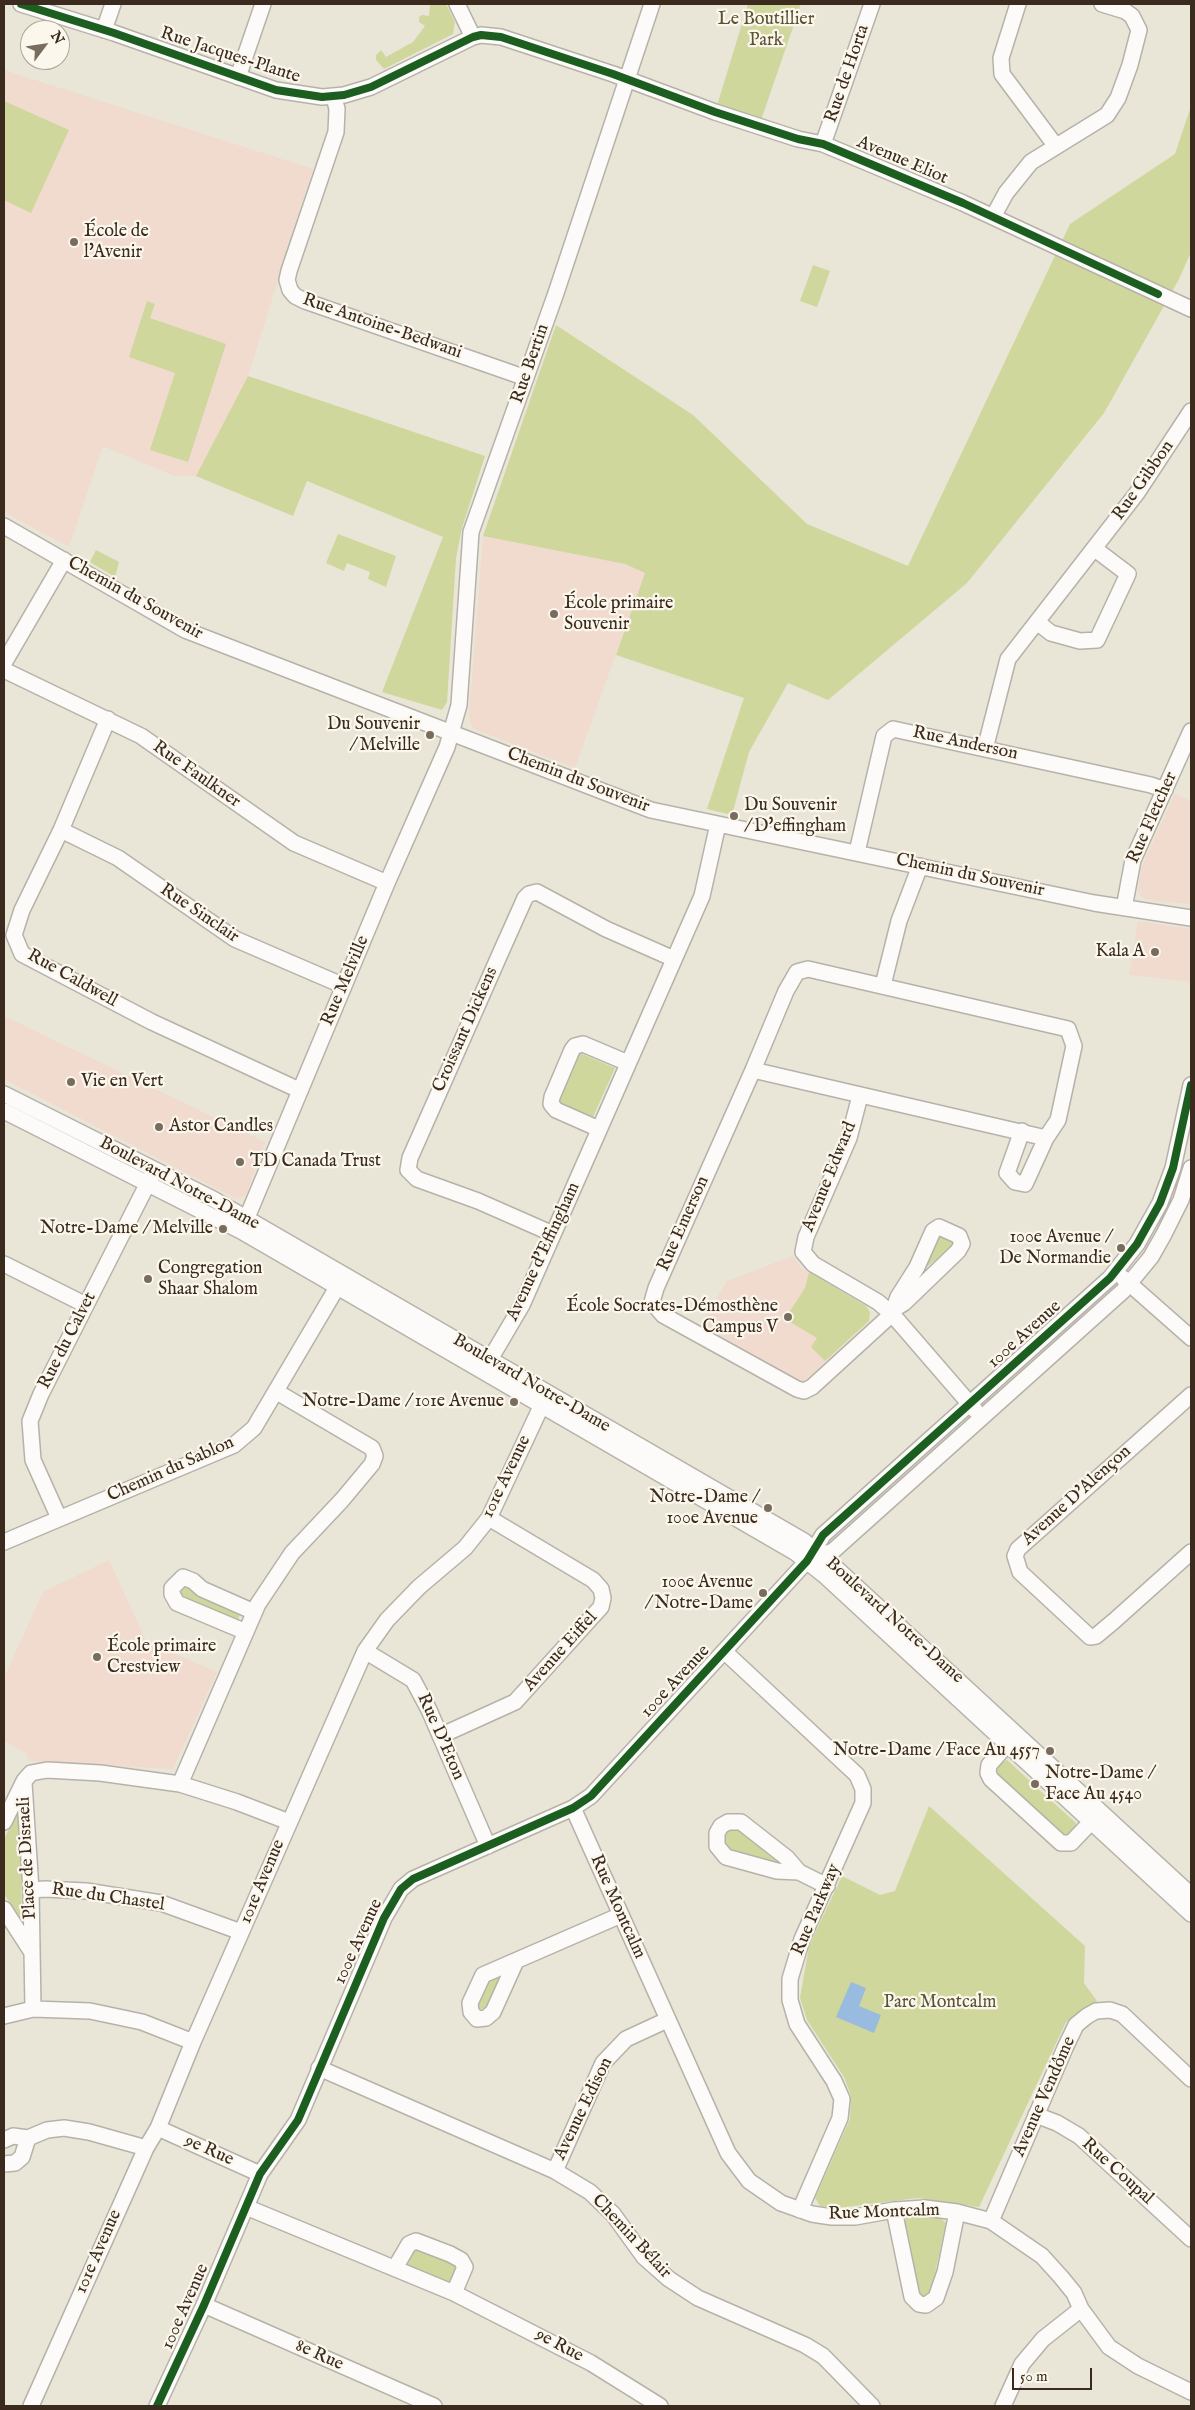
<!DOCTYPE html>
<meta charset="utf-8">
<style>
body{margin:0}
#map{position:relative;width:1195px;height:2410px;overflow:hidden;background:#e9e6d8;font-family:"IM FELL English",serif}
canvas{display:block}
.frame{position:absolute;inset:0;border:5px solid #3b2a1e;pointer-events:none}
.north{position:absolute;left:20px;top:20px;width:50px;height:50px;box-sizing:border-box;background:#fbf7ec;border:1px solid #aea59a;border-radius:50%;rotate:59deg;font-size:14px;font-weight:700;line-height:20px;text-align:center;color:#3b2a1e}
.north::after{content:'';display:block;margin:auto;width:18px;height:22px;background:#786c5f;clip-path:polygon(50% 0,100% 100%,50% 72%,0 100%)}
.scale{position:absolute;left:1012px;top:2368px;width:80px;height:22px;box-sizing:border-box;border:2px solid #3b2a1e;border-top:0;padding-left:6px;font-size:15px;line-height:18px;white-space:nowrap;color:#3b2a1e;-webkit-text-stroke:4px #fbf7ec;paint-order:stroke}
</style>
<div id="map">
<canvas width="1195" height="2410"></canvas>
<div class="frame"></div>
<div class="north">N</div>
<div class="scale">50 m</div>
</div>
<script>
const ctx = document.querySelector('canvas').getContext('2d');
ctx.lineJoin = 'round';
function paint(path, color) { ctx.fillStyle = color; ctx.fill(path, 'evenodd'); }
const poly = rows => new Path2D(rows.map(r => 'M' + r).join(''));
function trace(path, color, width, dash) { ctx.strokeStyle = color; ctx.lineWidth = width; ctx.lineCap = dash ? 'butt' : 'round'; ctx.setLineDash(dash || []); ctx.stroke(path); }
function label(font, color, halo, rows, align = 'center') {
  ctx.font = font + ' "IM FELL English",serif'; ctx.lineWidth = 4.5; ctx.setLineDash([]); ctx.textBaseline = 'middle'; ctx.strokeStyle = halo; ctx.fillStyle = color; for (const [text, x, y, turn = 0] of rows) {
    ctx.save(); ctx.translate(x, y); ctx.rotate((+turn || 0) * Math.PI / 180); ctx.textAlign = isNaN(turn) ? turn : align; if (halo) ctx.strokeText(text, 0, 0); ctx.fillText(text, 0, 0); ctx.restore();
  }
}
paint(poly([
 [4,70,313,169,248,376,196,476,174,476,103,446,69,547,4,512],
 [483,536,625,564,645,573,575,768,474,729,471,725,469,717],
 [1175,794,1191,801,1191,904,1148,900,1141,897,1138,891,1141,868],
 [1138,921,1191,929,1191,982,1129,975],
 [4,1016,265,1142,246,1195,237,1199,4,1079],
 [793,1256,801,1268,866,1306,871,1315,869,1321,804,1381,799,1381,701,1324,727,1281],
 [109,1560,146,1641,217,1672,173,1769,28,1761,26,1753,4,1741,4,1678,43,1592]
]), '#f1dace');
paint(poly([
 [430,4,446,4,455,22,453,34,384,69,376,60,376,55,381,50,386,57,413,42,425,26,419,22,419,17,422,15,429,16],
 [748,4,801,4,759,126,715,112],
 [4,101,69,130,31,213,4,200],
 [1191,106,1191,252,1178,281,1104,413,967,583,828,700,788,683,749,752,732,815,707,809,744,698,616,655,645,573,625,564,483,536,556,325,693,415,807,524,908,566,1070,224,1175,154],
 [813,265,830,271,817,307,800,301],
 [147,301,155,304,150,318,226,344,188,462,150,450,175,373,129,357],
 [248,376,485,456,462,528,456,558,447,702,442,710,382,692,443,537,307,481,293,516,196,476],
 [338,534,396,556,386,587,368,579,370,572,347,563,344,571,326,563],
 [96,550,119,562,115,577,90,562],
 [580,1053,615,1068,593,1117,562,1104,559,1100],
 [938,1236,953,1242,954,1245,923,1270],
 [809,1272,866,1306,870,1312,869,1321,825,1361,811,1347,817,1338,785,1319,805,1288],
 [186,1584,240,1613,238,1620,234,1621,181,1598,178,1590],
 [1007,1760,1030,1781,1028,1784,1032,1788,1035,1786,1076,1823,1075,1829,1070,1834,1062,1834,999,1776,997,1771,999,1765],
 [929,1806,1085,1946,1084,1983,1097,2001,1066,2022,979,2207,918,2198,838,2208,820,2206,815,2198,850,2119,851,2096,844,2077,807,2020,800,1998,809,1946,842,1876,880,1895,895,1891],
 [18,1811,20,1814,22,1917,20,1919,4,1894,4,1840,16,1812],
 [736,1827,783,1864,784,1865,725,1848,722,1835,724,1831],
 [503,1972,487,2008,480,2009,477,2003,488,1979],
 [912,2216,931,2216,940,2218,946,2223,931,2291,923,2298,916,2293,903,2224,907,2217],
 [413,2247,454,2262,457,2268,451,2281,448,2283,407,2266,406,2264]
]), '#cfd79d');
paint(poly([
 [851,1982,866,1988,859,2006,881,2015,874,2033,836,2017]
]), '#98bbdf');
const minor = poly([
 [21,4,114,33,276,90,322,97,344,95,371,87,473,37,481,35,501,37,613,74,715,112,798,139,823,144,963,203,1191,309],
 [457,4,473,37],
 [1018,4,1001,58,1002,74,1055,145],
 [104,30,113,4],
 [238,77,263,4],
 [334,97,337,109,336,132,289,271,287,280,290,290,295,296,305,301,526,378],
 [823,144,872,4],
 [993,217,1006,193,1031,162,1107,115,1118,98,1130,65,1139,30,1132,16,1125,11,1102,4],
 [4,526,185,630,651,810,1094,903,1191,918],
 [1037,622,1051,633,1080,641,1097,640,1128,574,1095,549],
 [4,663,64,560],
 [4,670,141,736,294,843,387,883],
 [108,719,61,830,22,910,14,935,22,954,152,1022,299,1090],
 [985,749,1008,659,1137,493,1191,411],
 [61,830,118,858,235,939,344,986],
 [857,852,884,736,893,729,1151,785,1165,790],
 [1124,908,1133,860,1191,731],
 [883,985,899,921,920,866],
 [753,1070,1046,1138],
 [4,1094,213,1199,804,1541,835,1567,1191,1895],
 [860,1096,849,1138,806,1237,803,1252,813,1264,878,1302,892,1314,975,1410],
 [4,1111,241,1231,796,1553,824,1575,1191,1914],
 [599,1129,556,1110,551,1104,552,1097,572,1050,575,1046,583,1044,628,1063],
 [243,1227,387,883,447,747,459,705,471,532,556,293,652,4],
 [553,1234,478,1201,417,1179,408,1170,410,1158,504,945,525,898,529,894,537,892,606,929,674,959],
 [4,1264,86,1305],
 [1123,1278,1191,1338],
 [896,1308,904,1303,958,1251,962,1244,959,1236,939,1227,933,1231,917,1267,898,1297,892,1314,812,1387,804,1391,797,1389,663,1315,652,1302,656,1288,753,1070,786,991,797,972,808,969,1068,1029,1074,1046,1058,1120,1046,1138,1025,1184,1015,1182,1007,1173,1022,1131],
 [485,1368,522,1305,702,896,718,824],
 [1191,1395,1018,1549,1015,1556,1020,1572,1090,1637,1096,1636,1114,1621,1191,1552],
 [59,1518,33,1460,30,1421,41,1394,152,1175],
 [4,1542,234,1445,254,1428,342,1279],
 [816,1558,833,1551,1123,1291,1151,1257,1164,1234,1181,1200,1191,1168],
 [246,1632,177,1603,172,1594,172,1588,183,1577,193,1581,202,1589,254,1612],
 [365,1651,413,1680,429,1710,488,1846],
 [725,1652,857,1775,863,1789,863,1803,802,1939,790,1979,790,2000,797,2024,834,2081,842,2099,840,2118,800,2210],
 [440,1736,515,1702,601,1607,603,1598,601,1589,593,1580,489,1518],
 [1013,1738,989,1765,988,1773,991,1779,1061,1843,1071,1843,1091,1822],
 [24,1783,31,1890,33,2009],
 [180,1784,258,1604,292,1553,342,1500,372,1464,375,1456,372,1448,277,1392],
 [573,1808,728,2153,749,2181,781,2203,812,2214,832,2217,855,2217,894,2210,925,2208,957,2212,991,2221,1042,2256,1061,2277,1074,2293,1081,2309,1109,2347,1138,2366,1191,2392],
 [4,1822,24,1781,31,1773,47,1770,100,1773,180,1784,237,1802,289,1822],
 [799,1872,777,1871,726,1857,717,1846,717,1833,721,1826,728,1822,741,1822,787,1858,799,1872,827,1886],
 [31,1890,45,1889,86,1891,161,1903,241,1932],
 [4,1909,31,1951],
 [516,1961,493,2012,486,2018,477,2019,471,2012,470,2003,483,1975,621,1915],
 [4,2016,33,2009,90,2011,142,2022,193,2042],
 [319,2068,555,2171,590,2192,613,2214,644,2257,669,2279,698,2298,805,2345,823,2356,872,2406],
 [1036,2115,1057,2123,1079,2136,1191,2239],
 [158,2128,260,2174],
 [4,2140,13,2136,28,2138,47,2130,64,2128,89,2132,146,2148],
 [4,2164,15,2163,22,2157,28,2138],
 [555,2171,603,2063,626,2039,667,2020],
 [246,2207,454,2293,591,2363,660,2406],
 [894,2210,912,2297,919,2304,926,2305,936,2298,945,2272,957,2212],
 [991,2221,1065,2048,1076,2025,1087,2016,1096,2011,1110,2010,1122,2014,1191,2079],
 [395,2268,409,2244,416,2241,450,2254,461,2260,465,2267,454,2293],
 [204,2305,434,2406],
 [31,2406,146,2148,158,2128,193,2042,365,1651,387,1620,419,1587,465,1548,489,1518,546,1396],
 [157,2406,204,2305,260,2174,298,2120,384,1918,401,1889,413,1879,573,1808,591,1796,807,1561,823,1535,1110,1278,1137,1244,1160,1203,1173,1168,1191,1085],
 [1003,2406,1022,2364,1043,2339,1081,2309]
]);
trace(minor, '#b6b2a9', 18);
trace(minor, '#fcfbf9', 15);
trace(poly([
 [21,4,114,33,276,90,322,97,344,95,371,87,473,37,481,35,501,37,613,74,715,112,798,139,823,144,963,203,1158,294],
 [157,2406,204,2305,260,2174,298,2120,384,1918,401,1889,413,1879,573,1808,591,1796,807,1561,823,1535,1110,1278,1137,1244,1160,1203,1173,1168,1191,1085]
]), '#1b5e20', 8);
for (const [x, y, r, color] of [
 [74,242,5,"#786c5f"],
 [554,614,5,"#786c5f"],
 [430,735,5,"#786c5f"],
 [734,816,5,"#786c5f"],
 [1155,952,5,"#786c5f"],
 [71,1082,5,"#786c5f"],
 [159,1127,5,"#786c5f"],
 [240,1162,5,"#786c5f"],
 [223,1229,5,"#786c5f"],
 [1121,1248,5,"#786c5f"],
 [148,1279,5,"#786c5f"],
 [788,1317,5,"#786c5f"],
 [514,1402,5,"#786c5f"],
 [768,1508,5,"#786c5f"],
 [763,1593,5,"#786c5f"],
 [97,1657,5,"#786c5f"],
 [1050,1751,5,"#786c5f"],
 [1035,1784,5,"#786c5f"]
]) { const dot = new Path2D(); dot.arc(x, y, r, 0, 2 * Math.PI); ctx.fillStyle = color; ctx.fill(dot); trace(dot, '#fbf7ec', 2); }
label('18px', '#5a5232', '#fbf7ec', [
 ["Le Boutillier",766,20],
 ["Park",766,41],
 ["Parc Montcalm",940,2003]
]);
label('18px', '#3b2a1e', '#fbf7ec', [
 ["Rue Jacques-Plante",230,56,18],
 ["Rue de Horta",848,74,-71],
 ["Avenue Eliot",902,161,23],
 ["Rue Antoine-Bedwani",382,327,19],
 ["Rue Bertin",531,364,-71],
 ["Rue Gibbon",1144,481,-55],
 ["Chemin du Souvenir",135,599,29],
 ["Rue Anderson",965,744,12],
 ["Rue Faulkner",196,775,35],
 ["Chemin du Souvenir",578,781,21],
 ["Rue Fletcher",1153,818,-66],
 ["Chemin du Souvenir",970,876,12],
 ["Rue Sinclair",199,914,34],
 ["Rue Caldwell",72,979,29],
 ["Rue Melville",346,981,-67],
 ["Croissant Dickens",466,1030,-66],
 ["Avenue Edward",830,1177,-68],
 ["Boulevard Notre-Dame",179,1184,28],
 ["Rue Emerson",684,1224,-66],
 ["Avenue d'Effingham",544,1252,-65],
 ["100e Avenue",1025,1335,-42],
 ["Rue du Calvet",68,1341,-63],
 ["Boulevard Notre-Dame",531,1384,30],
 ["Chemin du Sablon",171,1470,-24],
 ["101e Avenue",507,1477,-64],
 ["Avenue D'Alençon",1077,1496,-42],
 ["Boulevard Notre-Dame",894,1621,42],
 ["Avenue Eiffel",561,1652,-48],
 ["100e Avenue",676,1682,-47],
 ["Rue D'Eton",440,1737,66],
 ["Place de Disraeli",28,1858,-93],
 ["101e Avenue",263,1882,-67],
 ["Rue du Chastel",108,1898,8],
 ["Rue Montcalm",617,1907,66],
 ["Rue Parkway",817,1910,-67],
 ["100e Avenue",359,1942,-65],
 ["Avenue Vendôme",1045,2097,-66],
 ["Avenue Edison",584,2109,-64],
 ["9e Rue",209,2151,24],
 ["Rue Coupal",1117,2172,42],
 ["Rue Montcalm",884,2213,-2],
 ["Chemin Bélair",631,2237,47],
 ["101e Avenue",99,2252,-66],
 ["100e Avenue",186,2307,-66],
 ["9e Rue",559,2346,28],
 ["8e Rue",319,2356,24]
]);
label('18px', '#3b2a1e', '#fbf7ec', [
 ["École de",84,232],
 ["l'Avenir",84,253],
 ["École primaire",564,604],
 ["Souvenir",564,625],
 ["Du Souvenir",420,725,"right"],
 ["/ Melville",420,746,"right"],
 ["Du Souvenir",744,806],
 ["/ D'effingham",744,827],
 ["Kala A",1145,952,"right"],
 ["Vie en Vert",81,1082],
 ["Astor Candles",169,1127],
 ["TD Canada Trust",250,1162],
 ["Notre-Dame / Melville",213,1229,"right"],
 ["100e Avenue /",1111,1238,"right"],
 ["De Normandie",1111,1259,"right"],
 ["Congregation",158,1269],
 ["Shaar Shalom",158,1290],
 ["École Socrates-Démosthène",778,1307,"right"],
 ["Campus V",778,1328,"right"],
 ["Notre-Dame / 101e Avenue",504,1402,"right"],
 ["Notre-Dame /",758,1498,"right"],
 ["100e Avenue",758,1519,"right"],
 ["100e Avenue",753,1583,"right"],
 ["/ Notre-Dame",753,1604,"right"],
 ["École primaire",107,1647],
 ["Crestview",107,1668],
 ["Notre-Dame / Face Au 4557",1040,1751,"right"],
 ["Notre-Dame /",1045,1774],
 ["Face Au 4540",1045,1795]
], 'left');
</script>
